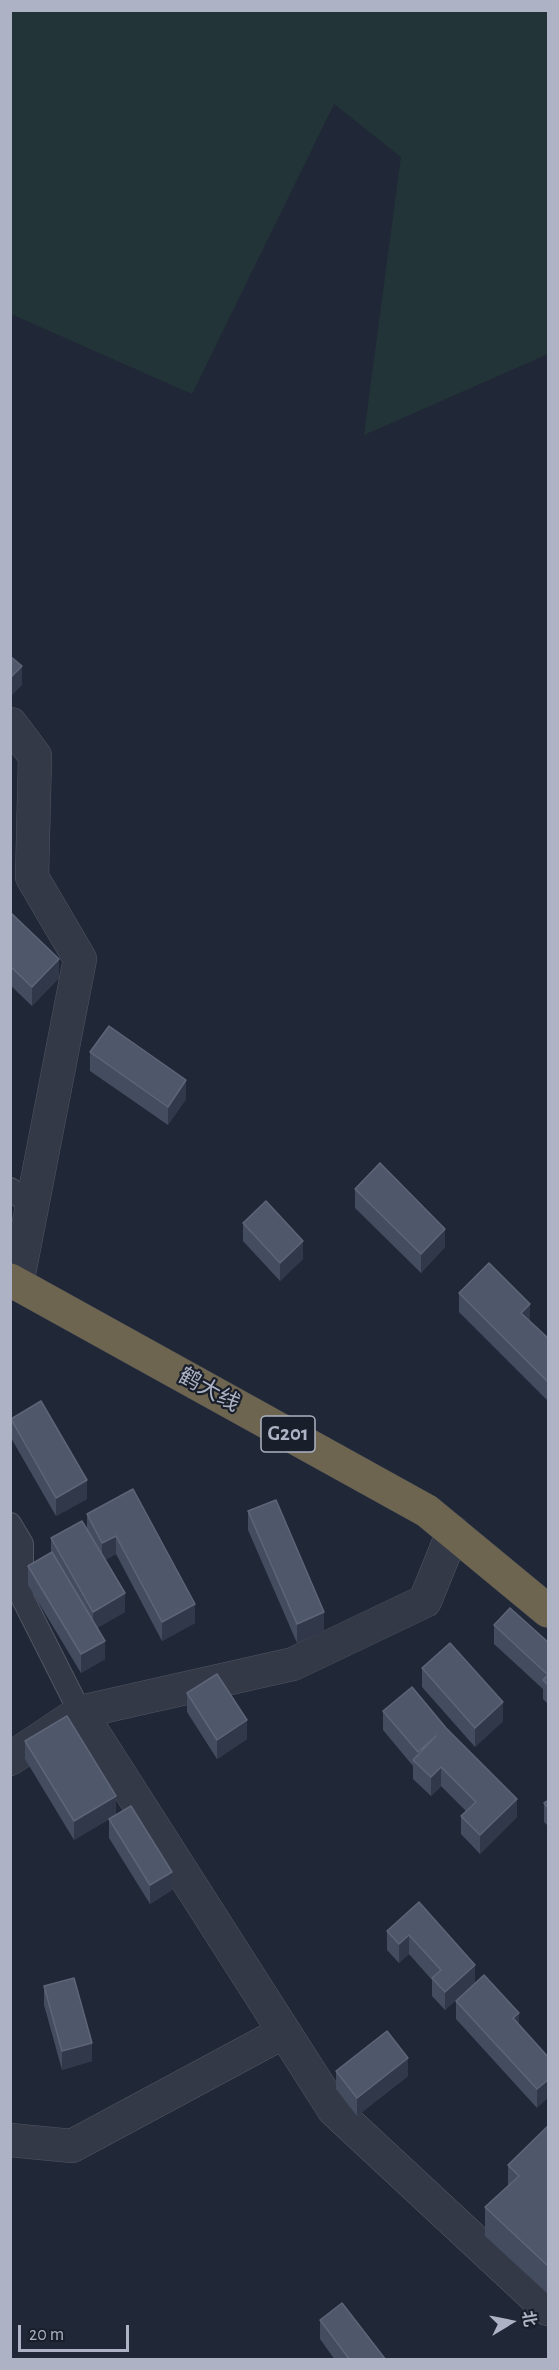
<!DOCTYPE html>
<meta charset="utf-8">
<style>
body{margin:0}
#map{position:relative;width:559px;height:2370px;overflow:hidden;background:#202736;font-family:"Alegreya Sans","Noto Sans SC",sans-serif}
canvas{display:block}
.frame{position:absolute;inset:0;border:12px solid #adb3c4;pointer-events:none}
.north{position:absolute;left:481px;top:2292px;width:60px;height:60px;-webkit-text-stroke:4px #191e2b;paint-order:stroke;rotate:80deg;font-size:16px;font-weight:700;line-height:24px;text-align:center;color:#adb3c4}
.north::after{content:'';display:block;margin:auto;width:21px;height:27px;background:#adb3c4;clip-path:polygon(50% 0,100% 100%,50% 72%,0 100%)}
.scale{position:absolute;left:18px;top:2325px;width:111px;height:27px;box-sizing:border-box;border:3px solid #adb3c4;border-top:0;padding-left:8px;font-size:18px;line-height:21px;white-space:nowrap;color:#adb3c4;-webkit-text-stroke:4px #191e2b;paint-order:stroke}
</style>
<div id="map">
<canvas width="559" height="2370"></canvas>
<div class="frame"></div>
<div class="north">北</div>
<div class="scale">20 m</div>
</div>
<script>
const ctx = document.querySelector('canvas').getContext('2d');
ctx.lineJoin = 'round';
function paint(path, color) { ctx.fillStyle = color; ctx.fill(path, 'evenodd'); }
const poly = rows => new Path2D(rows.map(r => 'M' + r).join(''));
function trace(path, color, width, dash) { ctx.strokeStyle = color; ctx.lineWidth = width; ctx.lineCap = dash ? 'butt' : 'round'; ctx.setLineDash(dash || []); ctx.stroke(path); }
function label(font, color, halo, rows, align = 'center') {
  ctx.font = font + ' "Alegreya Sans","Noto Sans SC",sans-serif'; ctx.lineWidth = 4.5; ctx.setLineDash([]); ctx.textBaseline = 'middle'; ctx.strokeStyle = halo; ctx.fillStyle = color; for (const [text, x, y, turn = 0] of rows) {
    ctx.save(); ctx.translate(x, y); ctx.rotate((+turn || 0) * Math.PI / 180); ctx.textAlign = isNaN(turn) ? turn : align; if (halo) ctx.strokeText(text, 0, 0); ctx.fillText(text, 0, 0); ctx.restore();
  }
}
paint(poly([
 [11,10,548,11,548,354,364,435,401,157,334,104,192,394,11,314]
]), '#233438');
const lane = poly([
 [10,1189,32,1205],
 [10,1524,22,1544,22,1597,80,1712]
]);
const street = poly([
 [11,724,35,756,32,877,80,959,17,1284],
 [80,1712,334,2110,548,2309],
 [10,1759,80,1712,293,1664,425,1601,453,1532],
 [10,2140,72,2146,284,2032]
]);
const highway = poly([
 [10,1280,427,1511,548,1611]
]);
trace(lane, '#515665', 24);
trace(street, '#515665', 34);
trace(highway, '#3e4351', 34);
trace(lane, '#333947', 22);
trace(street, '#333947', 33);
trace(highway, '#6d6550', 33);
paint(poly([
 [10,912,59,978,32,1006,10,985],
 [90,1052,186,1099,168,1125,90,1071],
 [355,1189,445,1247,421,1273,355,1208],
 [243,1223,303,1259,280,1281,243,1241],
 [459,1293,530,1321,549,1339,549,1402,459,1312],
 [11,1419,87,1499,56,1516,11,1438],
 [133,1489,195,1623,162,1641,116,1554,105,1560,125,1612,97,1628,105,1659,81,1673,28,1585,28,1566,51,1553,51,1538,87,1529,87,1514],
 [248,1511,324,1631,297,1643,248,1530],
 [494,1625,549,1643,549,1705,543,1699,543,1689,494,1644],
 [422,1668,503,1721,475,1747,422,1687],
 [187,1693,247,1739,217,1759,187,1712],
 [383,1711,517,1817,480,1854,461,1834,461,1816,466,1811,441,1786,431,1796,413,1779,413,1766,383,1730],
 [25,1741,116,1815,74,1840,25,1759],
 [549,1800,549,1827,544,1822,544,1803],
 [109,1819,172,1890,150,1904,109,1838],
 [419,1902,475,1983,445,2010,432,1996,432,1980,409,1954,399,1963,387,1950,387,1931],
 [44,1986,92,2061,62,2070,44,2005],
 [456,2001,519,2025,549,2058,537,2108,456,2019],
 [336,2071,408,2076,357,2116,336,2089],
 [549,2125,549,2295,485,2236,485,2207,508,2186,508,2165],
 [320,2320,386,2360,335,2360,320,2339]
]), '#444c5f');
paint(poly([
 [22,666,22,685,10,697,10,678],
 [59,959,59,978,32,1006,32,987],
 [186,1080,186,1099,168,1125,168,1107],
 [445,1229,445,1247,421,1273,421,1254],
 [303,1241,303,1259,280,1281,280,1263],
 [530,1304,530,1322,521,1313],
 [87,1480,87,1499,56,1516,56,1498],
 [116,1536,116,1554,102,1562,102,1543],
 [125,1593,125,1612,93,1630,93,1612],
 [195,1604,195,1623,162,1641,162,1622],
 [324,1612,324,1631,297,1643,297,1624],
 [105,1641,105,1659,81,1673,81,1654],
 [503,1702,503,1721,475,1747,475,1728],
 [247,1720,247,1739,217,1759,217,1740],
 [436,1736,418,1764,418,1752],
 [441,1767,441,1786,431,1796,431,1777],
 [116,1796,116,1815,74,1840,74,1821],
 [517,1799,517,1817,480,1854,480,1835],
 [172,1872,172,1890,150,1904,150,1885],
 [409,1935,409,1954,399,1963,399,1944],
 [475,1965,475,1983,445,2010,445,1992],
 [519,2013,519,2032,513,2018],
 [92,2043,92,2061,62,2070,62,2051],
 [408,2058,408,2076,357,2116,357,2098],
 [549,2079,549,2097,537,2108,537,2089]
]), '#31384a');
const building = poly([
 [10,656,22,666,10,678,10,656],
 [10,912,59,959,32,987,10,966,10,912],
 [109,1026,186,1080,168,1107,90,1052,109,1026],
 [380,1163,445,1229,421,1254,355,1189,380,1163],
 [266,1201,303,1241,280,1263,243,1223,266,1201],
 [489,1263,530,1304,521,1313,549,1339,549,1383,459,1293,489,1263],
 [41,1401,87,1480,56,1498,11,1419,41,1401],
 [133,1489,195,1604,162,1622,116,1536,102,1543,87,1514,133,1489],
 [276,1500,324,1612,297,1624,248,1511,276,1500],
 [82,1521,125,1593,93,1612,51,1538,82,1521],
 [52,1552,105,1641,81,1654,28,1566,52,1552],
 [510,1608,549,1643,549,1686,543,1680,548,1675,494,1625,510,1608],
 [450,1643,503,1702,475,1728,422,1668,450,1643],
 [217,1674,247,1720,217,1740,187,1693,217,1674],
 [412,1687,446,1728,517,1799,480,1835,461,1816,476,1802,441,1767,431,1777,413,1760,436,1736,418,1752,383,1711,412,1687],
 [67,1716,116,1796,74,1821,25,1741,67,1716],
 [549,1800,549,1809,544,1803,549,1800],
 [131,1806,172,1872,150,1885,109,1819,131,1806],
 [419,1902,475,1965,445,1992,432,1978,441,1970,409,1935,399,1944,387,1931,419,1902],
 [484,1975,519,2013,513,2018,549,2058,549,2079,537,2089,456,2001,484,1975],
 [74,1978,92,2043,62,2051,44,1986,74,1978],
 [387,2031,408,2058,357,2098,336,2071,387,2031],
 [549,2125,549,2267,485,2207,519,2176,508,2165,549,2125],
 [342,2303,386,2360,350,2360,320,2320,342,2303]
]);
paint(building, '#4f576a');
trace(building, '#5e6578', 1.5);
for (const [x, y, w] of [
 [288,1434,54]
]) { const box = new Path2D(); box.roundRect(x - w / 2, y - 18, w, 36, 4.5); ctx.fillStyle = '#191e2b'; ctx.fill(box); trace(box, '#adb3c4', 1.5); }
label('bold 21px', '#adb3c4', null, [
 ["G201",288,1434]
]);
label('22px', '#adb3c4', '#191e2b', [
 ["鹤大线",209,1390,29]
]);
</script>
